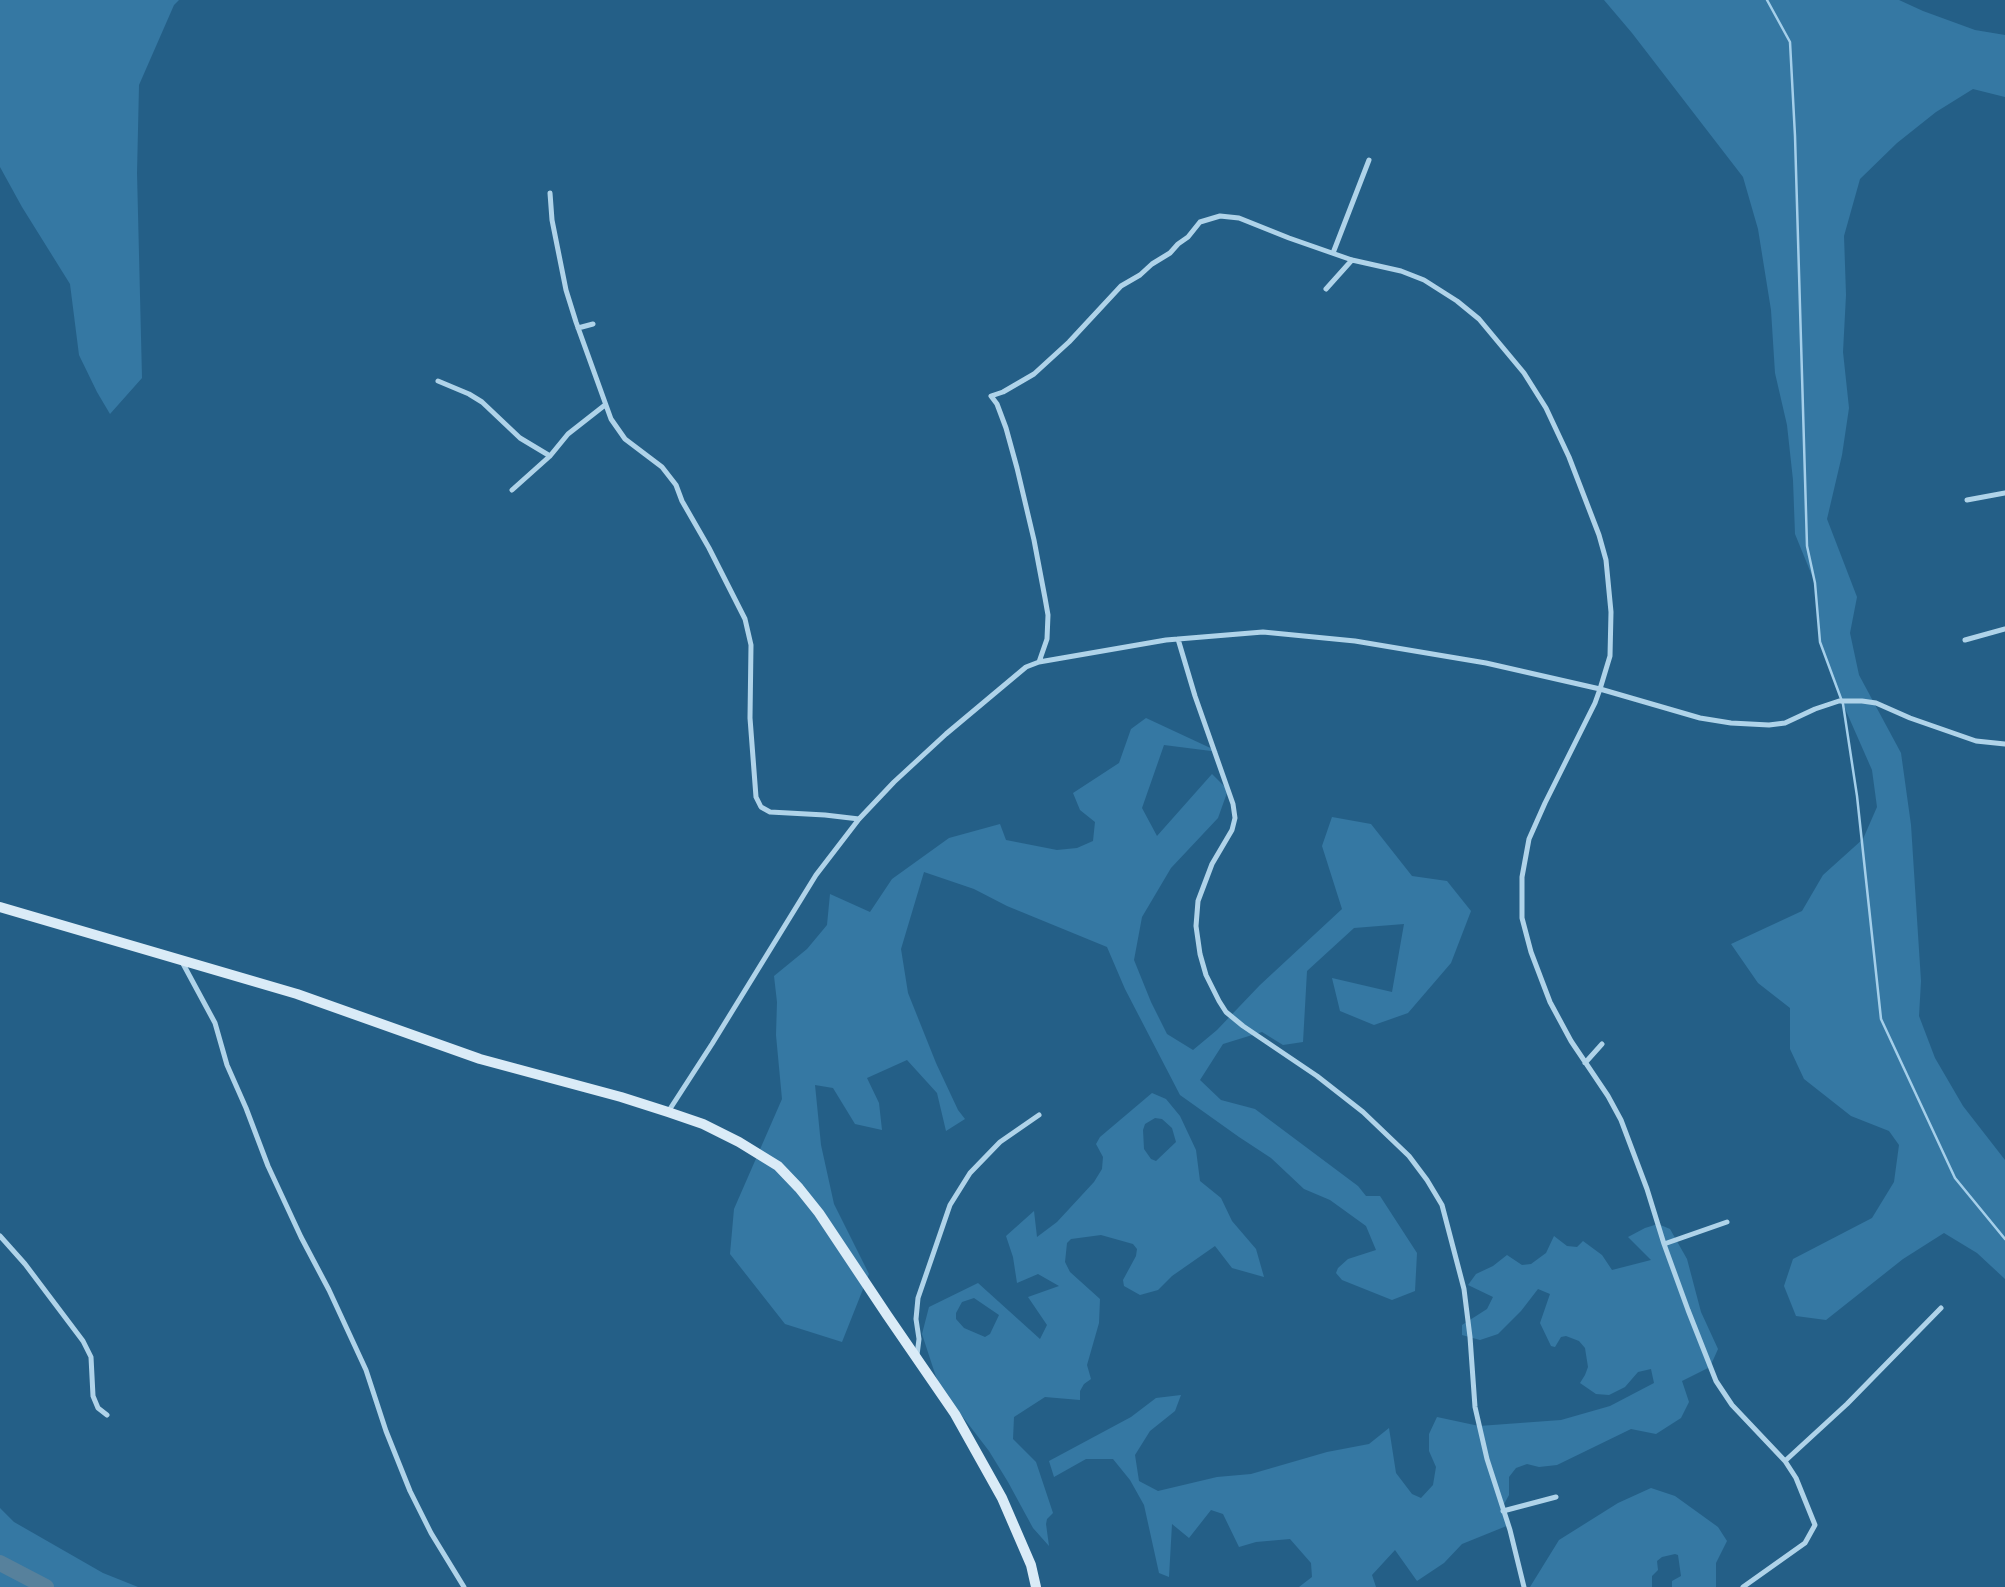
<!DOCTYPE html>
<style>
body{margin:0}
canvas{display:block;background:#245f87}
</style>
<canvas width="2005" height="1587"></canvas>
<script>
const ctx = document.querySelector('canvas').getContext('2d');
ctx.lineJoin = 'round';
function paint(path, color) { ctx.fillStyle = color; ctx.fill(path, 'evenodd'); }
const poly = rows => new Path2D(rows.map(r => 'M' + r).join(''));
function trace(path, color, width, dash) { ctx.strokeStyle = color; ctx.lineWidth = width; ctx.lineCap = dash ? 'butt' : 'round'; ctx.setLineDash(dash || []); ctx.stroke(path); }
paint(poly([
 [0,0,179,0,174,5,139,85,137,173,142,378,110,414,97,392,79,355,70,284,22,207,0,167],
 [1604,0,1899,0,1923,11,1975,30,2005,35,2005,97,1973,89,1936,112,1897,143,1860,179,1844,236,1846,295,1843,352,1849,408,1842,455,1827,519,1857,597,1850,633,1859,675,1901,753,1911,825,1917,919,1921,981,1919,1016,1935,1058,1963,1106,2005,1160,2005,1279,1977,1253,1944,1233,1903,1259,1826,1320,1796,1316,1784,1286,1793,1259,1872,1218,1894,1182,1899,1145,1889,1131,1851,1116,1804,1079,1790,1049,1790,1008,1758,983,1731,944,1802,911,1823,875,1863,839,1877,807,1872,770,1843,704,1820,642,1815,583,1795,534,1793,480,1787,425,1775,373,1771,310,1758,229,1743,177,1632,33],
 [1146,718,1219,752,1164,745,1142,808,1157,836,1212,774,1228,790,1218,818,1171,868,1142,917,1134,960,1151,1002,1167,1034,1193,1050,1217,1030,1260,985,1342,909,1322,846,1332,817,1371,824,1412,876,1447,881,1471,911,1451,963,1408,1013,1374,1025,1340,1011,1332,978,1392,992,1404,924,1354,928,1307,971,1303,1042,1283,1045,1262,1032,1223,1044,1200,1080,1221,1100,1255,1109,1358,1186,1366,1196,1380,1196,1417,1253,1415,1291,1392,1300,1342,1280,1336,1273,1338,1268,1348,1259,1376,1250,1366,1226,1330,1200,1304,1189,1271,1158,1239,1137,1180,1095,1125,989,1107,947,1007,906,974,889,924,872,901,949,908,993,936,1063,958,1110,965,1119,946,1131,937,1093,907,1060,867,1078,879,1103,882,1130,855,1124,833,1088,815,1085,821,1145,834,1204,869,1274,842,1342,785,1324,730,1254,734,1209,782,1099,776,1035,777,1002,774,976,807,949,827,925,830,894,870,912,892,879,949,838,1000,824,1006,840,1057,850,1077,848,1093,841,1095,822,1080,810,1073,793,1119,763,1131,729],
 [1152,1093,1166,1099,1180,1116,1196,1150,1200,1181,1221,1198,1232,1221,1256,1249,1264,1277,1232,1268,1215,1246,1172,1276,1158,1290,1140,1295,1124,1286,1123,1280,1136,1256,1137,1249,1133,1244,1101,1235,1071,1239,1067,1243,1065,1262,1070,1272,1100,1299,1099,1323,1087,1365,1091,1379,1084,1384,1080,1391,1080,1400,1045,1397,1014,1417,1013,1439,1036,1462,1053,1513,1047,1519,1046,1524,1049,1546,1033,1528,1008,1482,989,1451,939,1386,922,1334,929,1307,978,1283,1040,1339,1047,1325,1028,1297,1059,1286,1038,1274,1017,1283,1013,1257,1006,1236,1034,1211,1037,1237,1057,1222,1094,1182,1102,1169,1103,1157,1096,1144,1100,1137],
 [1155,1118,1162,1119,1172,1128,1176,1142,1156,1161,1151,1159,1144,1149,1143,1130,1145,1124],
 [974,1298,999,1315,990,1334,985,1337,964,1328,956,1319,956,1313,962,1302],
 [1658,1224,1670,1229,1687,1259,1701,1312,1718,1349,1710,1367,1682,1381,1689,1402,1681,1418,1656,1434,1631,1429,1557,1465,1539,1467,1527,1464,1516,1468,1509,1477,1509,1495,1503,1506,1509,1525,1462,1544,1444,1563,1417,1581,1395,1550,1372,1575,1376,1587,1299,1587,1312,1577,1311,1563,1290,1539,1256,1542,1239,1547,1223,1514,1211,1510,1189,1538,1172,1524,1169,1577,1159,1573,1144,1505,1130,1480,1113,1459,1086,1459,1054,1477,1049,1461,1131,1417,1156,1398,1181,1395,1175,1411,1150,1431,1135,1455,1139,1481,1158,1491,1217,1477,1251,1474,1327,1452,1369,1444,1389,1428,1396,1473,1412,1494,1421,1498,1433,1485,1436,1467,1429,1451,1429,1434,1437,1417,1479,1426,1561,1420,1610,1406,1654,1383,1651,1369,1638,1372,1625,1387,1609,1395,1596,1394,1580,1383,1585,1375,1588,1367,1585,1348,1579,1341,1566,1336,1561,1337,1555,1347,1551,1346,1540,1323,1550,1294,1538,1289,1521,1311,1498,1334,1480,1340,1462,1335,1462,1325,1487,1309,1493,1297,1468,1285,1476,1274,1493,1266,1507,1255,1522,1265,1531,1264,1546,1253,1554,1236,1567,1246,1577,1247,1583,1241,1602,1255,1612,1270,1651,1260,1628,1237,1645,1228],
 [1651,1488,1675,1496,1718,1527,1727,1541,1716,1563,1716,1587,1672,1587,1672,1581,1681,1576,1678,1555,1675,1554,1662,1557,1657,1561,1658,1570,1652,1576,1652,1587,1530,1587,1559,1540,1618,1503],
 [0,1508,14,1522,103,1573,138,1587,0,1587]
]), '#3578a3');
trace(poly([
 [1767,0,1790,42,1795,136,1807,546,1815,583,1820,642,1843,704,1857,796,1881,1019,1955,1178,2005,1239]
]), '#a4cfea', 2.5);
trace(poly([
 [0,1563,46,1587]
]), '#57819c', 16);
trace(poly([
 [550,193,552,220,566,290,576,322,611,419,625,439,662,467,676,485,682,501,709,548,745,619,751,645,750,718,756,797,761,807,770,812,825,815,859,819],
 [1333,253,1369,160],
 [1326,289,1352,260],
 [578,328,593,324],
 [438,381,469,394,482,402,520,438,550,456],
 [512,490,550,456,568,434,605,405],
 [1967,500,2005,493],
 [1178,639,1195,696,1233,804,1235,818,1232,830,1212,864,1198,901,1196,926,1200,954,1206,975,1219,1001,1226,1012,1243,1026,1317,1076,1363,1112,1409,1156,1427,1180,1442,1205,1464,1289,1470,1337,1475,1407,1487,1459,1510,1530,1524,1587],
 [1965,640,2005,629],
 [1039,662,1047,639,1048,615,1045,598,1034,540,1017,468,1006,428,997,404,991,396,1003,392,1034,374,1069,342,1121,286,1140,275,1152,264,1170,253,1178,244,1188,237,1200,222,1220,216,1239,218,1289,238,1352,260,1401,271,1424,280,1457,301,1479,319,1524,373,1546,408,1569,457,1599,535,1606,560,1611,612,1610,656,1600,689,1595,703,1545,803,1529,839,1522,877,1522,918,1531,952,1550,1002,1571,1041,1608,1096,1621,1120,1647,1189,1664,1244,1688,1310,1716,1381,1732,1405,1785,1461],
 [181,960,215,1023,227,1065,246,1108,268,1166,301,1237,329,1290,366,1370,386,1431,410,1491,431,1533,464,1587],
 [1585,1063,1602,1044],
 [668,1112,712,1044,816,875,859,819,894,782,946,734,1026,667,1039,662,1166,640,1263,632,1355,641,1486,663,1600,689,1700,718,1731,723,1769,725,1785,723,1815,709,1839,701,1862,701,1876,703,1910,718,1976,741,2005,744],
 [0,1236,25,1264,83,1341,91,1357,93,1396,98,1408,107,1415],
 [1664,1244,1727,1222],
 [917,1355,919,1339,916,1319,918,1298,950,1205,970,1173,1000,1142,1039,1115],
 [1503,1511,1556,1497],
 [1743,1587,1805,1543,1815,1525,1796,1478,1785,1461,1847,1404,1941,1308]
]), '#afd3e9', 5);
trace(poly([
 [0,907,297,994,480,1059,621,1097,668,1112,703,1124,739,1142,778,1166,799,1188,819,1213,887,1315,955,1414,1002,1498,1031,1565,1036,1587]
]), '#daebf7', 10);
</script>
